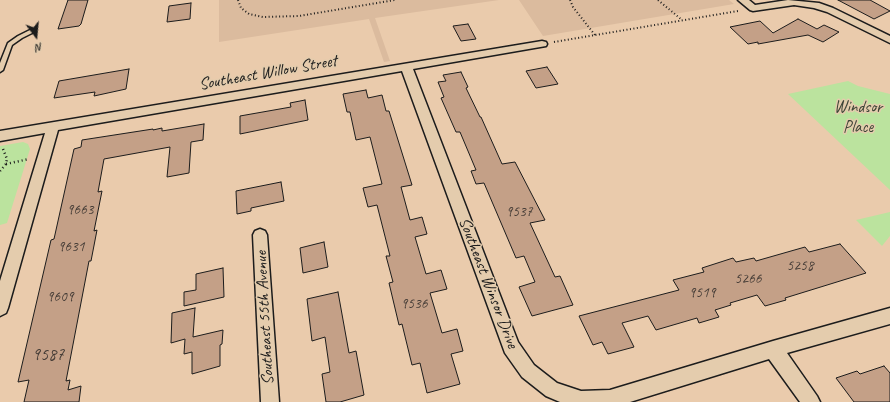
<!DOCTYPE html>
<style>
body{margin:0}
#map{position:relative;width:890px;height:402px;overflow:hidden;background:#eacbac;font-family:Caveat,sans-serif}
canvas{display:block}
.north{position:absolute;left:16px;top:16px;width:40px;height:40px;-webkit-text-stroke:3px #e4ccad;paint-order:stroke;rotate:164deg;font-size:11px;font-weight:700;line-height:16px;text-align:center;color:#1c1c1c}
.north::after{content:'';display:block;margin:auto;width:14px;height:18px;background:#1c1c1c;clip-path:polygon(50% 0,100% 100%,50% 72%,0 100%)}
</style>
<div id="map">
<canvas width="890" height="402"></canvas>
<div class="north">N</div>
</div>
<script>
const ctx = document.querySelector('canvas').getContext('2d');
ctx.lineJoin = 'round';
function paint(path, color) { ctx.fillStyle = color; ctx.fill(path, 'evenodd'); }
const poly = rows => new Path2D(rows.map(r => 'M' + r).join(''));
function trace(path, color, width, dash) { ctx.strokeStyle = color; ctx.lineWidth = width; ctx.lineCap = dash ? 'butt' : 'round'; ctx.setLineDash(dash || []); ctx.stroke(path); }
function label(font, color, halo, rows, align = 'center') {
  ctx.font = font + ' Caveat,sans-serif'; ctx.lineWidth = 3; ctx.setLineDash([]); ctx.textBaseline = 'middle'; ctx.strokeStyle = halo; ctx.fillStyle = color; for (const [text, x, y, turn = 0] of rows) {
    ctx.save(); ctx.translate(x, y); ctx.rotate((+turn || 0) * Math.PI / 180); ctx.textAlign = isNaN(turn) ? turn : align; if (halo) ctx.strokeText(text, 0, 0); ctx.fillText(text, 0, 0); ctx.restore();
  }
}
paint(poly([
 [219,0,499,0,375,18,390,61,384,62,369,19,219,42],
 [519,0,729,0,734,4,543,36]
]), '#dbbb9e');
paint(poly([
 [848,81,858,86,890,94,890,190,788,94],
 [23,142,28,144,30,149,7,223,0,225,0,146],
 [890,212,890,236,882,246,856,220]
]), '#bbe39e');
const building = poly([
 [68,0,88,0,81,24,79,26,58,29,68,0],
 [838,0,870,0,890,11,874,19,838,0],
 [191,3,190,19,167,22,169,6,191,3],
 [798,19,817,29,824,25,839,32,823,42,808,35,758,44,758,42,748,44,730,27,760,21,773,33,798,19],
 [468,24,476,39,461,41,453,26,468,24],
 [547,67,558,84,536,88,526,71,547,67],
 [129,69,126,89,94,96,95,92,54,98,59,81,129,69],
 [461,72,468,87,466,88,480,117,481,117,502,164,515,162,545,220,530,223,555,277,560,276,573,305,532,316,519,287,535,282,524,256,516,258,484,183,476,184,471,171,476,170,460,132,456,132,441,98,444,97,438,82,446,81,443,75,461,72],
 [366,90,368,98,382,95,386,111,389,111,412,185,401,187,410,220,422,217,427,234,415,237,426,274,441,270,447,289,430,293,442,333,457,329,463,351,451,354,460,384,427,393,420,363,412,365,402,324,399,325,389,283,393,282,386,256,390,256,377,205,368,207,363,188,382,184,370,137,356,140,350,112,347,112,343,94,366,90],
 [305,100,308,120,240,134,240,116,291,107,290,103,305,100],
 [204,124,203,140,191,142,189,173,167,177,170,147,104,159,98,192,102,191,94,231,97,230,91,261,89,261,66,381,70,380,68,390,81,386,79,402,24,402,29,380,18,382,51,240,54,239,74,149,81,147,82,140,153,129,153,130,162,128,162,131,204,124],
 [281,182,284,201,251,208,251,211,237,214,236,191,281,182],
 [324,242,328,267,303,273,300,248,324,242],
 [840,244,866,273,785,298,786,300,765,306,757,295,730,303,731,305,715,310,719,317,699,323,697,318,656,330,648,316,622,323,634,347,608,354,602,342,593,345,579,316,679,290,673,280,704,272,702,268,733,258,736,262,754,258,756,261,805,247,809,252,840,244],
 [223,268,224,297,184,306,184,292,196,290,196,274,223,268],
 [338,292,349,353,356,351,364,395,340,402,326,402,322,374,330,372,325,337,312,341,307,299,338,292],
 [195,308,193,337,223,330,222,344,220,345,220,366,192,374,192,352,184,354,185,339,171,343,172,313,195,308],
 [884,366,890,373,890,402,854,402,836,378,857,371,860,374,884,366]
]);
paint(building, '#c4a087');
trace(building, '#1c1c1c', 1);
const service = poly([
 [32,29,35,31,34,32,22,38,12,45,3,70,0,72,0,63,8,43,18,36,32,29]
]);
const minor = poly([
 [738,0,749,0,755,5,788,0,819,3,833,8,890,36,890,43,827,12,814,8,794,5,753,11,750,10,738,0],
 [542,41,546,42,547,44,546,46,413,69,518,342,534,365,557,383,581,391,610,390,773,341,890,308,890,324,787,353,817,396,820,402,800,402,769,359,630,402,560,402,546,396,522,377,505,353,402,71,58,130,8,308,6,313,0,316,0,281,45,133,0,141,0,131,542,41],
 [260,229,265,231,267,235,279,402,261,402,253,235,255,231,260,229]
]);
trace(service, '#1c1c1c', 3);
trace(minor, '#1c1c1c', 3);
trace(poly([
 [238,0,241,8,249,14,263,17,299,16,395,0],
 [570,0,573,7,595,35],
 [658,0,682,20],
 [554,42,738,11]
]), '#1c1c1c', 2, [1, 2.5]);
trace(poly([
 [6,164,29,159],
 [0,171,6,164,7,159,3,149]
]), '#1c1c1c', 2.5, [1, 3]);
paint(service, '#e4ccad');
paint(minor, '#e4ccad');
label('15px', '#463d37', null, [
 ["9663",80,210],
 ["9537",519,212],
 ["9631",71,247],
 ["5258",800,266],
 ["5266",748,279],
 ["9519",702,293],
 ["9609",60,297],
 ["9536",414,304]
]);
label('17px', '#1c1c1c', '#e4ccad', [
 ["Southeast Willow Street",268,73,-10],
 ["Southeast Winsor Drive",488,283,69],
 ["Southeast 55th Avenue",265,318,-93]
]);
label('17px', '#3c4436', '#e4ccad', [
 ["Windsor",858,108],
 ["Place",858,128]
]);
label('18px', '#463d37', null, [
 ["9587",48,355]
]);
</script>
